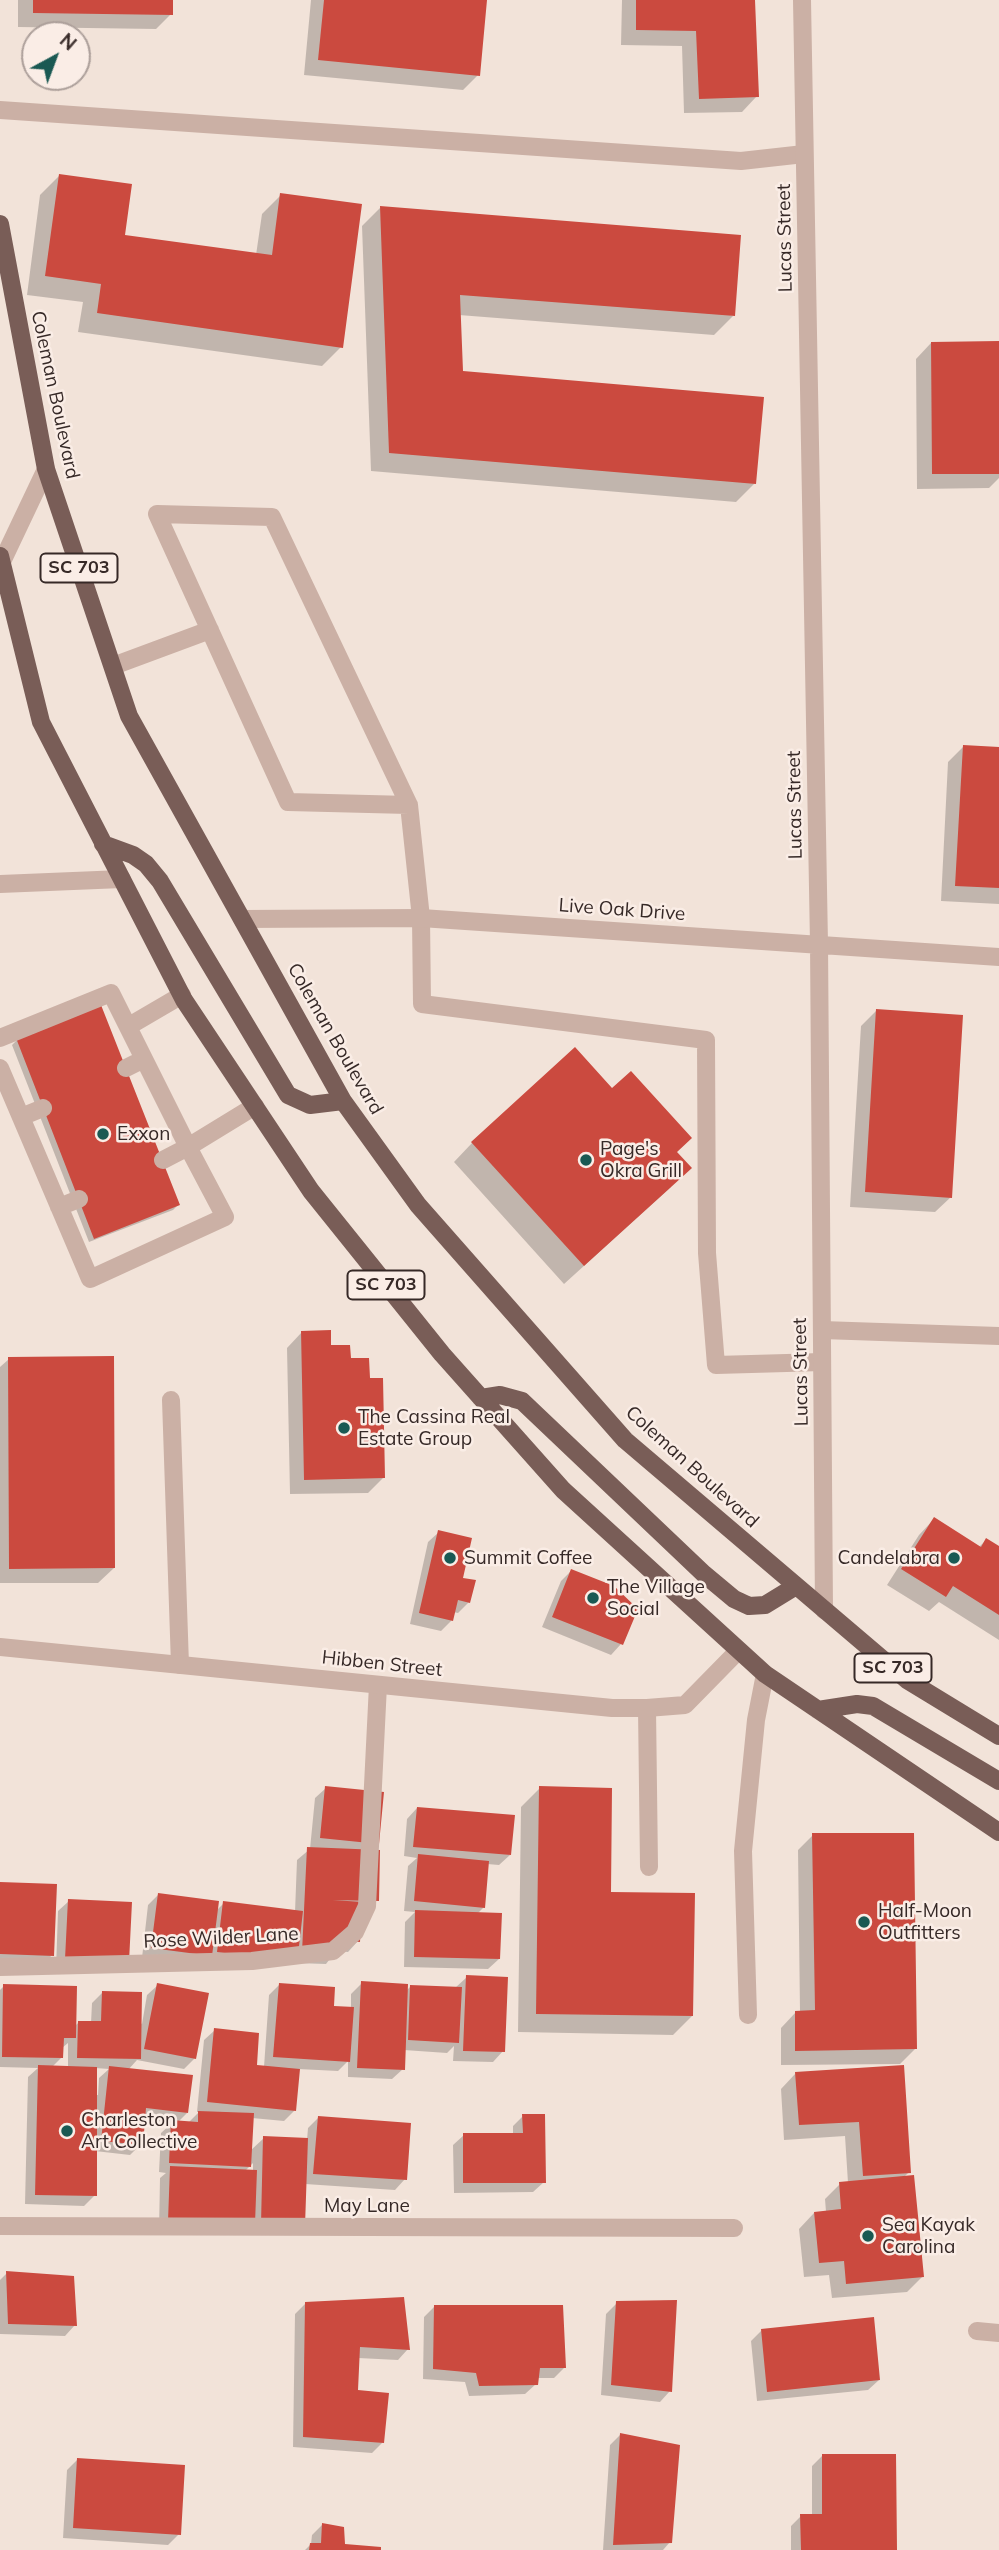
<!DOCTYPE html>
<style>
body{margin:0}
#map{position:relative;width:999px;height:2550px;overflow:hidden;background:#f2e3d9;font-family:Mulish,sans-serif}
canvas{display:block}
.north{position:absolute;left:21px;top:21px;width:70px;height:70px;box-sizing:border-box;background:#faede6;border:2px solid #ac9f9a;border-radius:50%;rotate:41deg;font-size:19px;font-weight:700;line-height:28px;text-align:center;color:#362927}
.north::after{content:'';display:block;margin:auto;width:24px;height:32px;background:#1a5953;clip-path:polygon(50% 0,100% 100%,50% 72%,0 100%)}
</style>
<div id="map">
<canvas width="999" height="2550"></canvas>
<div class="north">N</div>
</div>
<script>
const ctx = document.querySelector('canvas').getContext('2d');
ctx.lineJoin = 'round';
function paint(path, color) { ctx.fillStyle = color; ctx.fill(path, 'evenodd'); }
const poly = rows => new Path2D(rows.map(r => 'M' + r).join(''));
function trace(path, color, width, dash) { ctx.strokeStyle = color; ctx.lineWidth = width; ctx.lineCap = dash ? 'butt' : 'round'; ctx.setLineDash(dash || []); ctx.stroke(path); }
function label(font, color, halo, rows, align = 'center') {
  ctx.font = font + ' Mulish,sans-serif'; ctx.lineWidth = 5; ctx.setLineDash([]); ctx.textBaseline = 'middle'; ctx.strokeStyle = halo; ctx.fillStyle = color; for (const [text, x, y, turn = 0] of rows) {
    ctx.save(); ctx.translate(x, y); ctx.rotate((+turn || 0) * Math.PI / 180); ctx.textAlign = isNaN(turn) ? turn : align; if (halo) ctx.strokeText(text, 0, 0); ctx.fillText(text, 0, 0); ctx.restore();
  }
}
paint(poly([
 [18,0,171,0,171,14,156,29,18,27],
 [311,0,485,0,478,75,463,90,304,75],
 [622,0,754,0,757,96,742,112,684,113,682,46,621,45],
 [59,176,123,236,256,255,262,214,281,195,341,347,322,366,78,332,83,302,27,295,40,195],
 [381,207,733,316,714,335,459,315,461,372,755,483,736,502,371,471,362,226],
 [931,343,999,343,999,478,989,488,917,489,916,359],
 [963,747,999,749,999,904,941,901,948,762],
 [876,1011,951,1197,935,1212,850,1207,861,1026],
 [17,1040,178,1205,173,1210,89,1242,12,1045],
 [612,1090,671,1187,564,1284,454,1162,472,1143],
 [302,1332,349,1360,383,1478,368,1493,290,1494,287,1348],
 [9,1359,114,1568,98,1583,0,1583,0,1367],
 [934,1519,979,1547,986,1540,999,1548,999,1640,939,1602,929,1611,887,1585,919,1535],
 [439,1532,469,1602,458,1613,453,1612,452,1620,441,1631,410,1624,428,1542],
 [571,1571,621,1644,611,1655,542,1627,561,1581],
 [326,1788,378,1843,377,1900,366,1911,358,1941,348,1952,336,1951,326,1964,142,1958,148,1905,159,1894,216,1911,224,1903,295,1912,297,1860,310,1849,315,1798],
 [540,1788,692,2016,673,2035,518,2032,521,1807],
 [417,1808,510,1855,499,1865,487,1864,484,1907,477,1914,499,1959,488,1969,404,1967,405,1922,415,1912,404,1911,408,1866,417,1858,404,1856,407,1819],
 [813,1835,915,2049,900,2064,781,2065,781,2028,796,2012,800,2012,798,1850],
 [0,1884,52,1955,42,1966,0,1964],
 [69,1901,130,1904,56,1969,58,1911],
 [467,1977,503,2051,493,2062,453,2061,454,2046,447,2053,404,2050,403,2069,392,2079,348,2077,348,2061,338,2071,298,2069,294,2111,284,2121,252,2118,250,2151,264,2138,307,2140,308,2128,318,2118,405,2179,395,2190,305,2184,304,2225,159,2231,160,2178,166,2173,159,2172,161,2133,172,2123,143,2119,141,2144,130,2155,95,2151,95,2195,84,2206,25,2204,28,2077,38,2068,0,2067,0,1990,4,1986,74,2027,79,2022,91,2023,92,2003,102,1993,142,2024,147,1995,158,1985,195,2058,184,2069,137,2060,128,2070,187,2113,177,2123,188,2123,199,2112,197,2112,204,2040,215,2030,255,2066,264,2067,269,1995,279,1985,332,2008,351,2009,351,1994,362,1983,406,1991,411,1986,455,1988],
 [68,2043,68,2068,52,2067,62,2057,62,2048],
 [95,2068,109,2069,99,2078,98,2095,95,2095],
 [253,2163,253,2171,245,2171],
 [903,2067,909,2172,903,2178,922,2277,907,2292,832,2298,829,2275,804,2277,799,2229,814,2213,826,2212,825,2199,840,2184,848,2183,845,2136,784,2140,781,2089,796,2073],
 [523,2116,544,2182,533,2192,454,2193,453,2145,464,2135,513,2134,513,2126],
 [7,2273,75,2325,65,2336,0,2334,0,2280],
 [306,2303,408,2349,398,2360,358,2358,356,2391,383,2442,372,2453,293,2447,295,2314],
 [617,2303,670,2391,660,2402,601,2395,606,2314],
 [434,2307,564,2368,554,2378,537,2378,536,2384,525,2394,469,2396,465,2382,423,2379,424,2317],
 [762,2330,879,2380,868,2390,757,2401,751,2341],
 [620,2435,670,2542,663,2550,603,2550,610,2445],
 [823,2455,895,2550,791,2550,791,2526,801,2516,812,2516,812,2466],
 [77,2460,179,2534,168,2545,63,2538,67,2470],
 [322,2525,344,2545,380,2550,305,2550,311,2544,312,2535]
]), '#0003');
paint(poly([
 [33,0,173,0,173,15,33,13],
 [324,0,487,0,480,76,318,60],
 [636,0,755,0,759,97,699,99,696,31,636,30],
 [59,174,132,184,125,235,272,255,280,193,362,204,343,348,97,313,101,284,45,276],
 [380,206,741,235,735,316,460,295,463,371,764,397,756,484,389,453],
 [999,341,999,474,932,474,931,342],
 [963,745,999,747,999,888,955,886],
 [101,1005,180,1205,94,1239,16,1038],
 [876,1009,963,1015,952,1198,865,1192],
 [575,1047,612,1088,631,1071,692,1138,677,1152,692,1168,584,1266,471,1142],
 [331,1330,331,1345,350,1345,351,1358,369,1358,370,1378,383,1378,385,1478,304,1480,301,1331],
 [114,1356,115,1568,9,1569,8,1357],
 [934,1517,981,1547,986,1538,999,1546,999,1615,953,1586,946,1597,901,1569],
 [438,1530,472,1538,463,1578,476,1580,470,1603,458,1600,453,1621,419,1613],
 [571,1569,614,1586,638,1609,623,1645,552,1617],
 [325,1786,384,1792,379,1844,320,1838],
 [539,1786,612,1788,611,1892,695,1893,693,2016,536,2014],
 [417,1807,515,1815,511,1855,413,1847],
 [812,1833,914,1833,917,2049,795,2051,795,2011,815,2010],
 [307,1847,380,1850,379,1901,333,1900,362,1902,360,1942,339,1940,302,1952],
 [418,1854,489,1861,485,1908,414,1901],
 [0,1882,57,1884,54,1956,0,1954],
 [158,1893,219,1901,212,1956,151,1948],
 [68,1899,132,1902,129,1962,65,1959],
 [223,1901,303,1911,298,1955,269,1959,217,1952],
 [415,1910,502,1913,500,1959,414,1957],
 [466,1975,508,1977,505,2052,463,2051],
 [361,1981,408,1984,405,2070,357,2068],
 [157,1983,209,1993,196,2059,144,2049],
 [279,1983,335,1987,334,2006,354,2007,350,2062,273,2057],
 [3,1984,77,1986,76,2038,64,2038,63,2058,2,2057],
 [410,1985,462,1987,459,2043,408,2040],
 [102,1991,142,1992,141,2059,77,2058,78,2021,101,2021],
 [214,2028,259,2033,257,2065,300,2069,296,2111,207,2102],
 [38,2065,97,2067,97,2196,35,2195],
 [904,2065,911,2173,863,2176,859,2122,799,2125,795,2072],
 [109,2066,193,2075,188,2113,146,2108,143,2145,101,2141],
 [198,2111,254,2113,251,2167,169,2163,171,2120,198,2122],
 [522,2114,545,2114,546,2183,463,2183,463,2133,523,2133],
 [318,2116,411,2123,407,2180,313,2174],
 [263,2136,308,2138,305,2226,261,2224],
 [170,2166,257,2170,255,2224,168,2221],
 [914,2175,924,2277,846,2284,844,2261,819,2263,814,2212,841,2209,839,2182],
 [6,2271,74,2276,77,2326,8,2324],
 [404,2297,410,2350,360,2347,358,2390,389,2393,384,2443,303,2437,305,2302],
 [677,2300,672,2392,611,2385,616,2301],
 [434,2305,563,2305,566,2368,540,2368,538,2385,479,2386,476,2373,433,2369],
 [874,2317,880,2380,767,2392,761,2329],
 [620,2433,680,2445,672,2543,613,2545],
 [822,2454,896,2454,897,2550,801,2550,800,2514,822,2514],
 [77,2458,185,2465,181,2535,73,2528],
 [322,2523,344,2527,345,2544,381,2547,381,2550,309,2550,310,2543,321,2543]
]), '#cb4a3f');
trace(poly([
 [0,110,741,161,804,154],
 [113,666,210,630],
 [409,805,288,802,157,514,272,517,409,805,421,918,422,1004,706,1040,707,1253,716,1365,822,1362],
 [129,1026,182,995],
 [0,1038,111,993,188,1147,255,1106],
 [0,1068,90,1279,225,1217,188,1147,163,1160],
 [126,1068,144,1059],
 [21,1117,43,1108],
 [59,1207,79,1199],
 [822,1330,999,1336],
 [171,1400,180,1665],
 [647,1708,649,1867],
 [0,1967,252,1961,333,1951,355,1932,367,1906,378,1685],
 [748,2015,743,1851,756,1720,765,1674]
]), '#cbb0a5', 18);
trace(poly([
 [802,0,819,943,824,1610],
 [0,884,122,879],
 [242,919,421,918,999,957],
 [0,1647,612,1708,647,1708,685,1705,737,1652],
 [0,2226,734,2228],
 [977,2331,999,2333]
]), '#cbb0a5', 18);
trace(poly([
 [0,566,46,469]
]), '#cbb0a5', 18);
trace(poly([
 [0,224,46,469,129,716,343,1101,418,1205,625,1440,907,1680,999,1736],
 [0,556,41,722,184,1000,311,1191,442,1354,563,1490,765,1674,999,1832],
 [103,844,133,855,146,864,160,881,288,1095,310,1105,343,1101],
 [481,1398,500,1395,522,1401,704,1574,734,1599,749,1606,765,1605,796,1586],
 [818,1710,857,1704,873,1706,999,1781]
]), '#795d57', 18);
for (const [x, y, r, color] of [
 [103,1134,7,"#1a5953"],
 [586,1160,7,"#1a5953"],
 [344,1428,7,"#1a5953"],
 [450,1558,7,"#1a5953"],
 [954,1558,7,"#1a5953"],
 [593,1598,7,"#1a5953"],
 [864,1922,7,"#1a5953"],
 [67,2131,7,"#1a5953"],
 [868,2236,7,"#1a5953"]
]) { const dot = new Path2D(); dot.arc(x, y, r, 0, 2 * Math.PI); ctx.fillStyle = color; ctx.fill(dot); trace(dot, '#faede6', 2.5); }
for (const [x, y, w] of [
 [79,568,77],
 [386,1285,77],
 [893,1668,77]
]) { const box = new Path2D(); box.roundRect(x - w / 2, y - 14.5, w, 29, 5); ctx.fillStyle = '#faede6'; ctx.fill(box); trace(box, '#362927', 2); }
label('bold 18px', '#362927', null, [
 ["SC 703",79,568],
 ["SC 703",386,1285],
 ["SC 703",893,1668]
]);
label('19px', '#362927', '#faede6', [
 ["Lucas Street",785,238,-91],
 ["Coleman Boulevard",55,395,78],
 ["Lucas Street",795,805,-91],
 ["Live Oak Drive",622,910,4],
 ["Coleman Boulevard",335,1039,60],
 ["Lucas Street",801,1372,-91],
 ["Coleman Boulevard",692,1467,42],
 ["Hibben Street",382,1664,6],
 ["Rose Wilder Lane",221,1938,-3],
 ["May Lane",367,2206]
]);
label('19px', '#362927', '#faede6', [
 ["Exxon",117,1134],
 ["Page's",600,1149],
 ["Okra Grill",600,1171],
 ["The Cassina Real",358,1417],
 ["Estate Group",358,1439],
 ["Summit Coffee",464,1558],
 ["Candelabra",940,1558,"right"],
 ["The Village",607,1587],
 ["Social",607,1609],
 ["Half-Moon",878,1911],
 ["Outfitters",878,1933],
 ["Charleston",81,2120],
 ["Art Collective",81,2142],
 ["Sea Kayak",882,2225],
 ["Carolina",882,2247]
], 'left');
</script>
